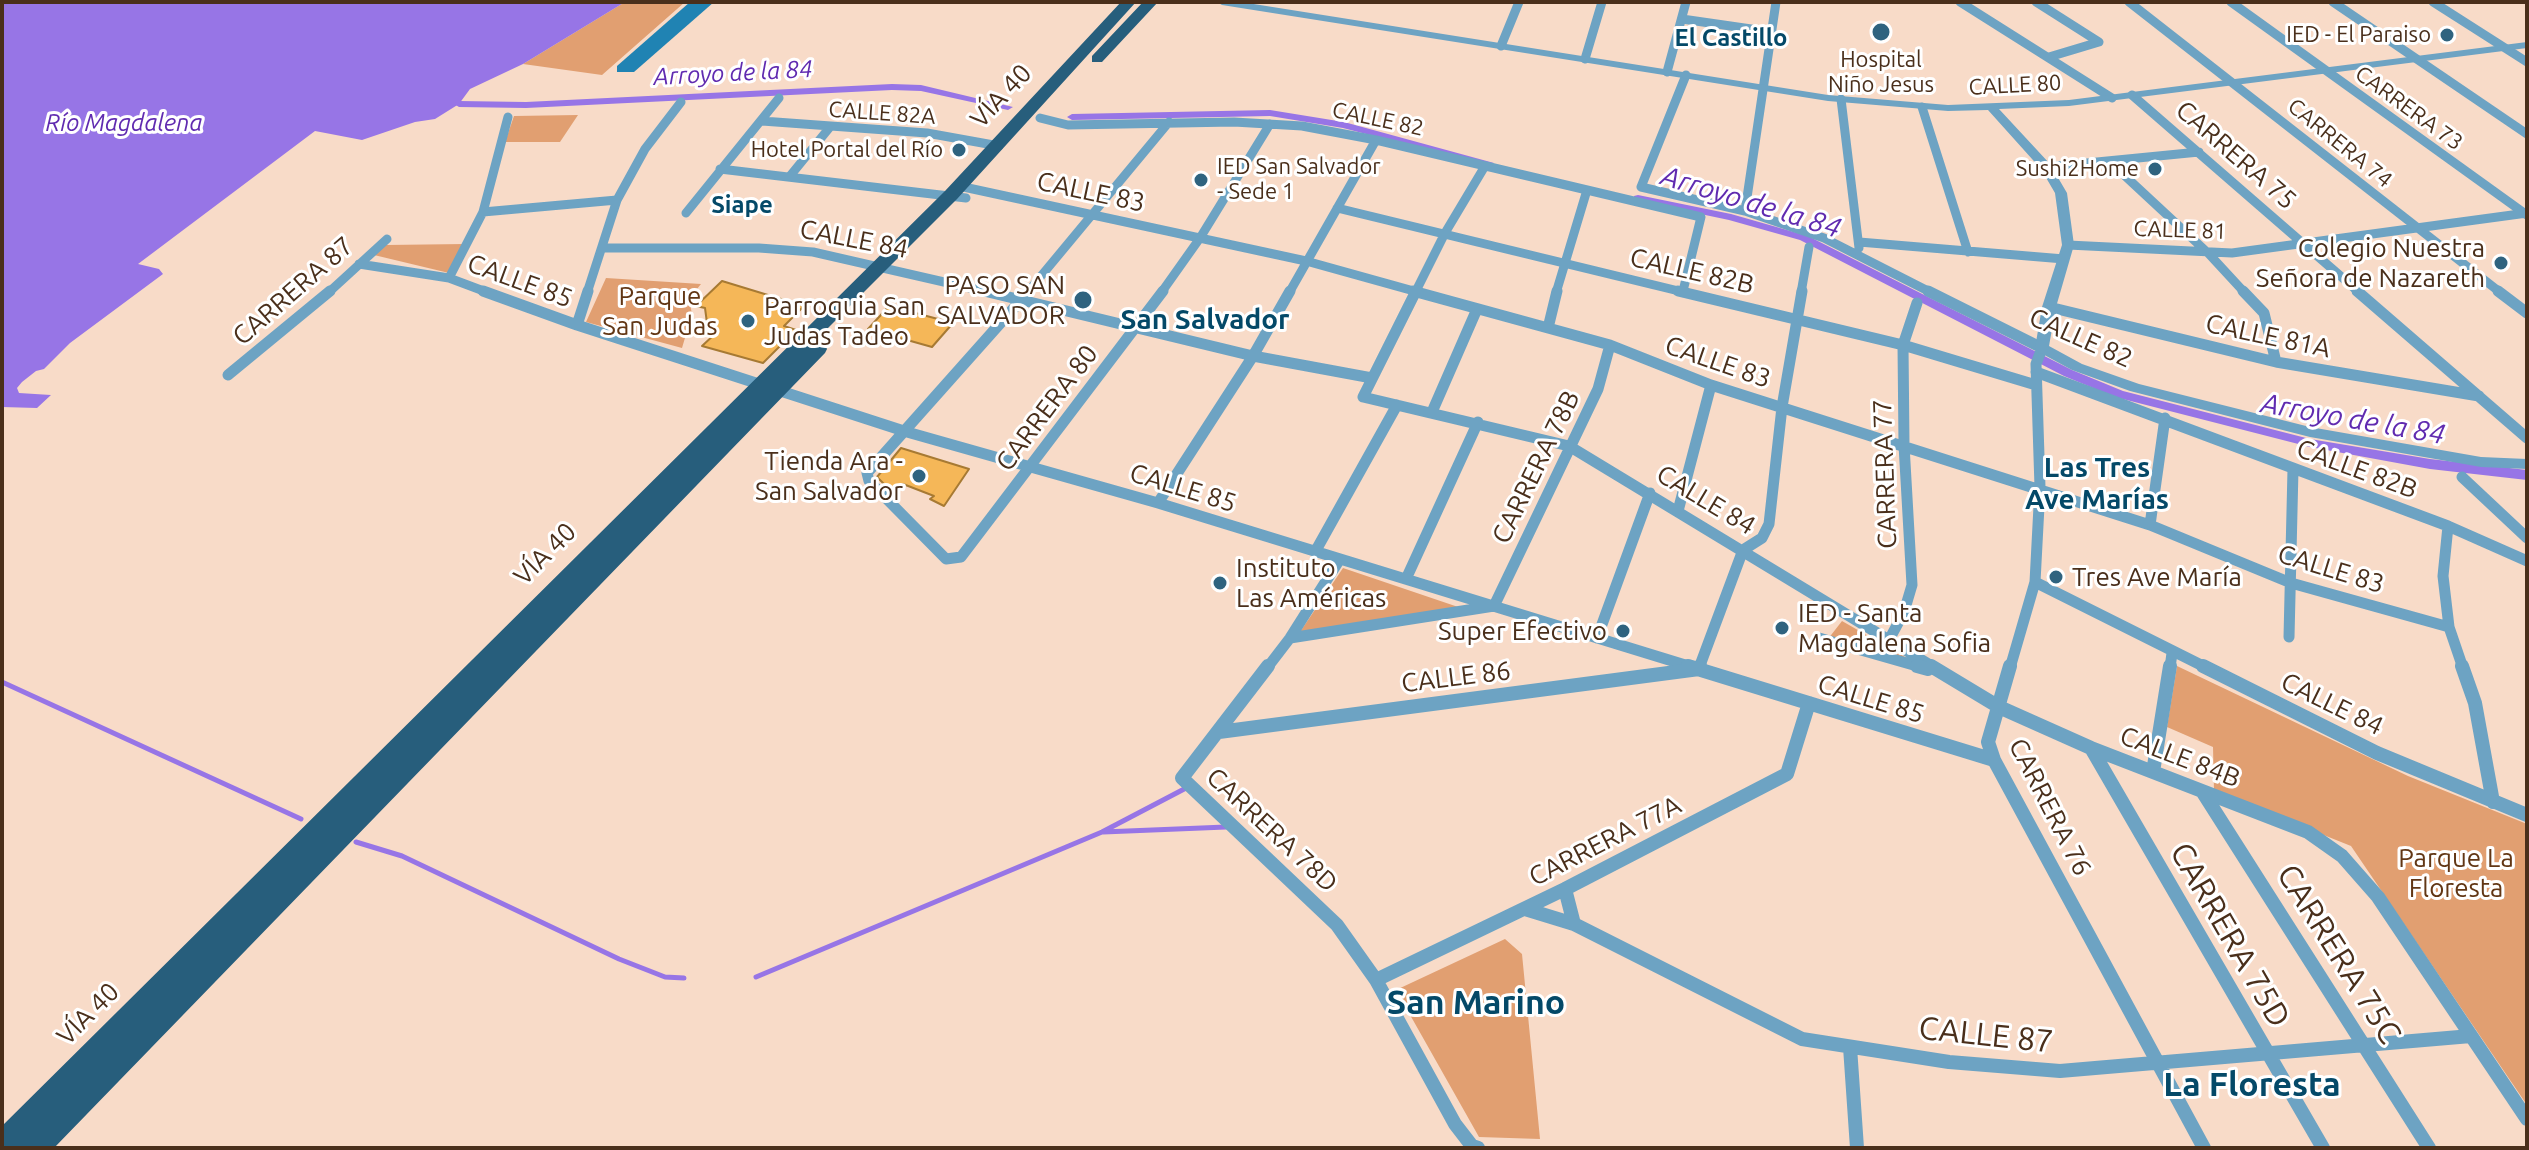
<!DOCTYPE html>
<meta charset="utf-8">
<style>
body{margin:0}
#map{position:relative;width:2529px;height:1150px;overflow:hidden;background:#f8dbc8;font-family:Ubuntu,sans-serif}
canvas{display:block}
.frame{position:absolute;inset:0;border:4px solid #4a2f1b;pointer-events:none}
</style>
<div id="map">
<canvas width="2529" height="1150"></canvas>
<div class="frame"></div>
</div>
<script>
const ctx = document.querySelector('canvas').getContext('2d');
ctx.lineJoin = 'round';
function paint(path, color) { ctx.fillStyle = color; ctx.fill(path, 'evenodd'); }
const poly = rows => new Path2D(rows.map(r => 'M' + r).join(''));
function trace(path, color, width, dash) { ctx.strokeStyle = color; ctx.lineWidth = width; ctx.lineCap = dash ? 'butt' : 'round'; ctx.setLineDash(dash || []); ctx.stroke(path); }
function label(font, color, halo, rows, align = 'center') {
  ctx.font = font + ' Ubuntu,sans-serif'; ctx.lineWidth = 6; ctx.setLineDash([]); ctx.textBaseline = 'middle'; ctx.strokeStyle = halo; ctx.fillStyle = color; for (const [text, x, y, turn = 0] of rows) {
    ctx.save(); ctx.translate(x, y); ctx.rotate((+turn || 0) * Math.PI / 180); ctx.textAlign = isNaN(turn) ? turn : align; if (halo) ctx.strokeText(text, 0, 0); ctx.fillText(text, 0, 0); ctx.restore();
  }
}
paint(poly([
 [625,2,685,2,602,75,523,64],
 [578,115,560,142,505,142,514,116],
 [465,244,449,273,374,255,386,245],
 [606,278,701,284,689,299,692,314,682,348,586,322],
 [1343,568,1467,610,1300,632],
 [1842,621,1919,665,1828,639],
 [2177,666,2408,776,2527,824,2527,1105,2351,846,2214,791,2213,747,2167,727],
 [1505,939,1522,954,1540,1139,1479,1137,1396,990]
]), '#e19f71');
paint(poly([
 [2,2,625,2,523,64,470,89,459,104,435,119,415,122,362,140,315,131,138,264,159,269,163,274,70,343,44,369,36,371,22,382,17,388,19,393,51,395,37,408,2,407]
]), '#9775e6');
trace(poly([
 [2,682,301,819],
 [1103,832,1226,827],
 [356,842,402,856,619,959,665,977,684,978],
 [756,977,1102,832,1188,787]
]), '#9775e6', 5);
paint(poly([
 [892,84,921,85,1013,107,1008,110,921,91,892,90,526,108,459,107,454,104,459,101,526,102,892,84],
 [1270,110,1344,122,1494,163,1489,166,1343,128,1270,116,1072,120,1067,117,1072,114,1270,110],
 [1638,195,1731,214,1808,236,2072,370,2123,391,2310,439,2430,459,2527,470,2527,480,2430,469,2310,447,2115,397,2064,376,1800,240,1729,220,1634,200,1634,196,1638,195]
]), '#9775e6');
const building = poly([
 [722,281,804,306,784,326,796,330,763,363,702,346,716,333,702,329,707,323,705,308,696,306,722,281],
 [889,306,953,323,932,347,868,329,889,306],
 [901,448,969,469,944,506,930,499,934,496,903,484,892,492,877,477,901,448]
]);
paint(building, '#f5b758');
trace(building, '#a77a33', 2);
trace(poly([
 [1960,2,2112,98],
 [2036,2,2099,42,2049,57],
 [2129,2,2501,293],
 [2231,2,2527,215],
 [2333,2,2527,134],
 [2433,2,2527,62],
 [1682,19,1772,32],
 [1501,46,1519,2],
 [1585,59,1602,2],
 [1667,72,1686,2],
 [1686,75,1641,187,1745,211,1824,238,1932,293],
 [2132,95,2360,293],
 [1841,99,1859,248],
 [1922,107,1968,252],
 [1040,118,1068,125,1234,122,1302,126,1376,140,1701,217,1683,291],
 [762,121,927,133,999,146],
 [2110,162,2209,254,2245,293],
 [2046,167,2199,152],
 [720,169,966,198],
 [790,176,830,127],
 [959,186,1306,261,1421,293],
 [1337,208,1687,293],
 [1745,211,1776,2],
 [483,212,617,200],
 [686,213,779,98],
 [1859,242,2064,259],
 [2068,245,2232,253,2527,213],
 [604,248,759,248,813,252,992,293],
 [359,264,449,278,489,293],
 [449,278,483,212,508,117],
 [328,293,387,239],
 [587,293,617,200,645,149,681,102],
 [1027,293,1169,122],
 [1161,293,1200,238,1270,124],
 [1289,293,1376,140],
 [1415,293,1445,233,1485,166],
 [1556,293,1587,190],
 [1801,293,1809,247]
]), '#6da3c3', 9);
trace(poly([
 [483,291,577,325,907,432,1158,503,1695,668],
 [984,291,1253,356,1372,378],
 [1029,291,867,473,869,481,946,559,961,557,1163,291],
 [1413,291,1610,345,1711,385,2150,525,2291,583,2449,627],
 [1416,291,1363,397,1569,446,1935,668],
 [1678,291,1903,345,2036,385],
 [1928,291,2042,348,2036,364,2040,487,2035,582,2010,668],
 [2243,291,2264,313,2276,362],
 [2357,291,2527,438],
 [2498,291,2527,313],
 [2049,307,2276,362,2479,396],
 [577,325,588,291],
 [1548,328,1557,291],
 [2036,372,2448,526,2527,561],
 [228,375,330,291],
 [1432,412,1477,309],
 [2462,477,2527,538],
 [1158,503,1253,356,1290,291],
 [1678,511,1711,385],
 [2150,525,2165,418],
 [2448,526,2443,576,2449,627,2463,668],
 [1315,552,1397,405],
 [1406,579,1478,422],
 [2035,582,2207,668],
 [2289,637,2293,469],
 [1290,638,1494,606,1598,389,1610,345],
 [1597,638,1650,493],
 [1819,638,1924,668],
 [1889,640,1904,612,1912,585,1904,445,1903,345,1917,303],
 [1267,668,1290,638,1340,559],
 [1699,668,1743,550,1762,538,1769,524,1782,407,1802,291],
 [2170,668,2172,653]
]), '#6da3c3', 11);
trace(poly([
 [1268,666,1182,778,1337,925,1376,980,1455,1124,1472,1146,1478,1148],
 [1688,666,1994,760],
 [1917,666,1928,669],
 [1931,666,1999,707,2091,748,2308,832,2342,856,2378,897,2527,1119],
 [2010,666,1988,742,1994,760,2204,1148],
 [2203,666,2377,753,2527,815],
 [2462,666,2475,703,2493,802],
 [1219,732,1699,669,1700,666],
 [2091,748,2323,1148],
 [2153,772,2170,666],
 [2202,791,2429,1148],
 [1565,889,1574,924],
 [1525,909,1574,924,1802,1039,1949,1062,2060,1071,2471,1036],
 [1376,980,1565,889,1787,774,1809,703],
 [1850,1047,1857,1148]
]), '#6da3c3', 14);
paint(poly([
 [1217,2,1241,2,1828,95,1948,105,2069,100,2527,42,2527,48,2069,106,1999,109,2050,164,2067,193,2074,245,2056,307,2049,346,2082,364,2139,384,2310,427,2481,457,2527,459,2527,469,2481,467,2310,437,2130,391,2072,370,2037,351,2035,348,2042,307,2062,245,2055,193,2041,169,1988,110,1948,111,1828,101,1222,5,1217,2]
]), '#6da3c3');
paint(poly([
 [690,2,714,2,634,72,617,72,617,66,690,2]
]), '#2083b3');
paint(poly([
 [1121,2,1136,2,957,199,812,344,825,345,827,349,825,353,54,1148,2,1148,2,1126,945,191,1121,2],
 [1143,2,1158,2,1102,62,1092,62,1092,56,1143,2]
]), '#275e7c');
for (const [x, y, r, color] of [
 [1881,32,10,"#2f637f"],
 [2447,35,8,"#2f637f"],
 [959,150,8,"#2f637f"],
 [2155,169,8,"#2f637f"],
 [1201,180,8,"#2f637f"],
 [2501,263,8,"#2f637f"],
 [1083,300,10,"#2f637f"],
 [748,321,8,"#2f637f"],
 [919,476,8,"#2f637f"],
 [2056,577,8,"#2f637f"],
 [1220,583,8,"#2f637f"],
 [1782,628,8,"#2f637f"],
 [1623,631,8,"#2f637f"]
]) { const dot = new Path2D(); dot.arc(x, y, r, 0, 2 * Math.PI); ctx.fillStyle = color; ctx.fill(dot); trace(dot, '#fff', 3); }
label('22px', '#4a2f1b', '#fff', [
 ["IED - El Paraiso",2431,35],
 ["Hospital",1881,60,"center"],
 ["Niño Jesus",1881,85,"center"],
 ["Hotel Portal del Río",943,150],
 ["IED San Salvador",1217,167,"left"],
 ["- Sede 1",1217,192,"left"],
 ["Sushi2Home",2139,169]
], 'right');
label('22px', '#4a2f1b', '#fff', [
 ["CALLE 80",2015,85,-3],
 ["CARRERA 73",2409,108,36],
 ["CALLE 82A",882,113,4],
 ["CALLE 82",1378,119,12],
 ["CARRERA 74",2340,143,39],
 ["CALLE 81",2180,230,2]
]);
label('bold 24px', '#044968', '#fff', [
 ["El Castillo",1731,38],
 ["Siape",742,205]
]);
label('italic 24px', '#602bb0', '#fff', [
 ["Arroyo de la 84",733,73,-3],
 ["Río Magdalena",124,123]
]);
label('26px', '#4a2f1b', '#fff', [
 ["VÍA 40",1001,96,-47],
 ["CARRERA 75",2236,155,41],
 ["CALLE 83",1091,192,12],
 ["CALLE 84",854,239,11],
 ["CALLE 82B",1692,271,13],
 ["CALLE 85",520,281,20],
 ["CARRERA 87",293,291,-41],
 ["CALLE 81A",2268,336,12],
 ["CALLE 82",2081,338,24],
 ["CALLE 83",1718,362,19],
 ["CARRERA 80",1047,408,-53],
 ["CARRERA 78B",1536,467,-64],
 ["CALLE 82B",2357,469,20],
 ["CARRERA 77",1885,474,-92],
 ["CALLE 85",1183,488,17],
 ["CALLE 84",1706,500,31],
 ["VÍA 40",545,554,-45],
 ["CALLE 83",2331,569,17],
 ["CALLE 86",1456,677,-7],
 ["CALLE 85",1871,699,17],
 ["CALLE 84",2332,704,26],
 ["CALLE 84B",2180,757,21],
 ["CARRERA 76",2050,807,63],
 ["CARRERA 78D",1272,830,43],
 ["CARRERA 77A",1605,841,-27],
 ["VÍA 40",88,1014,-45]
]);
label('26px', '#4a2f1b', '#fff', [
 ["Colegio Nuestra",2485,248],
 ["Señora de Nazareth",2485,278],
 ["PASO SAN",1065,285],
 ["SALVADOR",1065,315],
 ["Parroquia San",764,306,"left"],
 ["Judas Tadeo",764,336,"left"],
 ["Tienda Ara -",903,461],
 ["San Salvador",903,491],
 ["Instituto",1236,568,"left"],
 ["Las Américas",1236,598,"left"],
 ["Tres Ave María",2072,577,"left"],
 ["IED - Santa",1798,613,"left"],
 ["Magdalena Sofia",1798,643,"left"],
 ["Super Efectivo",1607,631]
], 'right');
label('26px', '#623614', '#fff', [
 ["Parque",660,296],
 ["San Judas",660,326],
 ["Parque La",2456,858],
 ["Floresta",2456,888]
]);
label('italic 28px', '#602bb0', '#fff', [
 ["Arroyo de la 84",1751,202,17],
 ["Arroyo de la 84",2353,419,10]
]);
label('bold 28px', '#044968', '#fff', [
 ["San Salvador",1205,320],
 ["Las Tres",2097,468],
 ["Ave Marías",2097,500]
]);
label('32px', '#4a2f1b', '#fff', [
 ["CARRERA 75D",2230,935,60],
 ["CARRERA 75C",2339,954,58],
 ["CALLE 87",1986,1035,6]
]);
label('bold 34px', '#044968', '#fff', [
 ["San Marino",1476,1003],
 ["La Floresta",2252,1085]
]);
</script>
